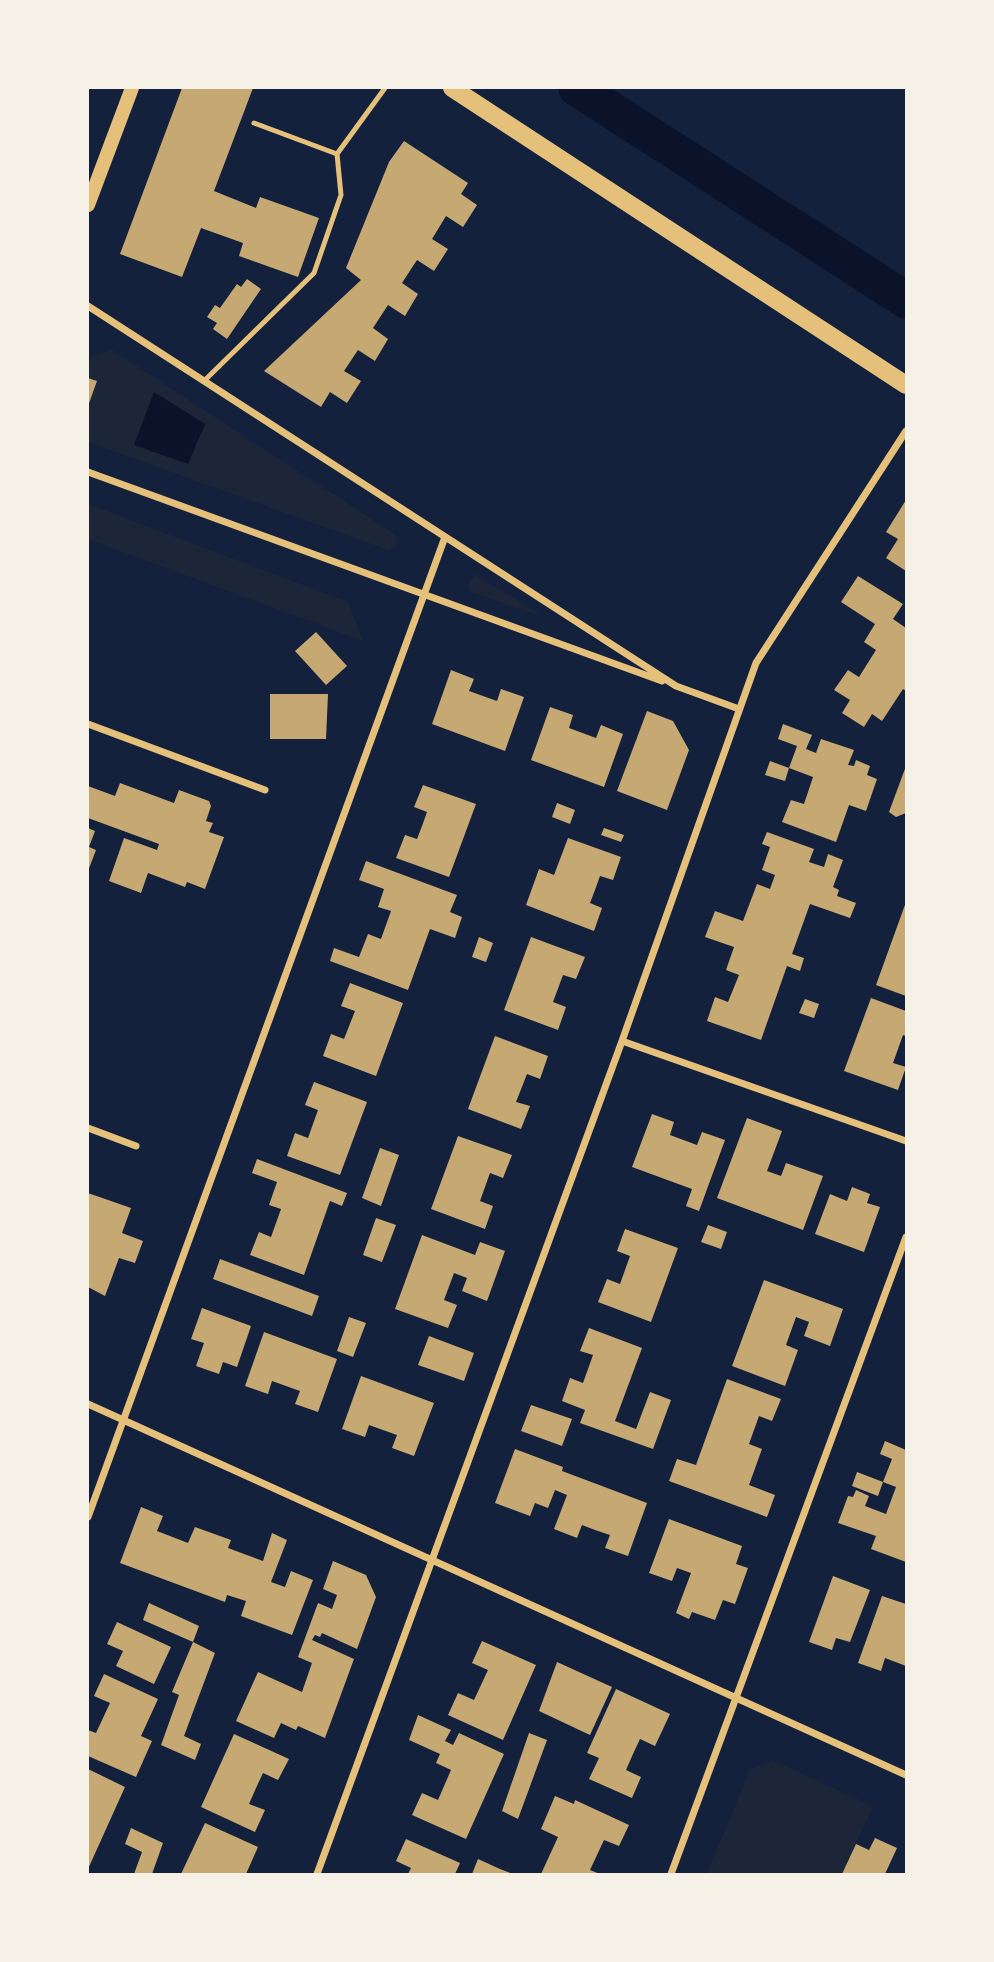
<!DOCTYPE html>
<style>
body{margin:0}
#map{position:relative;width:994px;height:1962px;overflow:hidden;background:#14213d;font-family:Karla,sans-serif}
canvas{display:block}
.frame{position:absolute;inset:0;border:89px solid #f6f1e7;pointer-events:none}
</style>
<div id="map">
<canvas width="994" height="1962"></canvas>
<div class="frame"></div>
</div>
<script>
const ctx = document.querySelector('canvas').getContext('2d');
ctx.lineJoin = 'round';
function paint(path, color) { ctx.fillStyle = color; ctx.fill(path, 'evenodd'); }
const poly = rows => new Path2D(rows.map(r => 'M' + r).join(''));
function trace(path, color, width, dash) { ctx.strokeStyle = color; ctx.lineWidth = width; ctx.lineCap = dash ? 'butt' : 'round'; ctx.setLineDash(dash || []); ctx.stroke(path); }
paint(poly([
 [112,350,396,535,398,541,394,548,388,550,88,442,88,367,91,357],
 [88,504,348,602,363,641,88,539],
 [474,574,538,613,538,615,471,592,468,586],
 [772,1760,873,1806,842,1874,707,1874,750,1770]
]), '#1d2539');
paint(poly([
 [154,392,205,424,188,464,134,445]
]), '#0b132b');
trace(poly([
 [577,88,906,300]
]), '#0b132b', 37);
paint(poly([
 [182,88,253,88,214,191,256,208,260,197,319,218,298,277,239,256,243,243,201,228,182,277,120,254],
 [404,141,468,183,461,194,477,205,463,227,446,216,432,239,448,249,434,271,417,260,402,283,418,294,405,316,388,305,373,328,388,339,375,361,358,350,344,371,361,381,347,403,330,392,321,407,264,371,361,280,346,268,389,162],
 [247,279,261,289,227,339,213,329,217,323,207,317,215,305,220,308,237,284,241,287],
 [88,378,97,381,88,406],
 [906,500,906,571,886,558,898,539,886,532],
 [858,576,903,604,893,619,906,628,906,691,903,689,882,721,872,714,864,727,842,713,850,700,834,690,848,670,859,677,876,650,864,642,875,624,841,602],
 [316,632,347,666,326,685,295,651],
 [451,670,474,679,469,691,497,701,501,689,524,697,505,751,432,724],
 [270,694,328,694,326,739,270,739],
 [550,707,573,715,569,728,596,738,601,725,623,734,604,787,531,760],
 [647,711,673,721,689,750,667,810,617,791],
 [783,724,812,735,806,749,816,753,821,739,854,750,848,765,854,766,856,760,870,766,867,775,877,779,866,811,849,805,836,842,782,822,791,800,804,804,813,777,789,768,797,746,778,739],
 [770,761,789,768,785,781,765,775],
 [906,766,906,813,896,817,889,812],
 [120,783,174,803,179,790,209,801,211,806,206,821,213,823,209,832,224,837,205,889,187,882,185,887,148,873,141,893,109,881,124,838,157,850,159,844,88,818,88,786,115,796],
 [423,785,476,804,449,877,396,858,405,835,417,839,422,826,427,812,414,807],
 [557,803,575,810,570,824,552,817],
 [88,828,95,831,89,847,96,850,88,871],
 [604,828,624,835,621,842,601,835],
 [767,832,814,849,809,862,824,867,828,854,843,860,833,887,839,890,837,896,856,903,850,918,810,904,792,954,804,958,800,971,787,966,761,1040,707,1021,715,997,728,1002,739,975,726,970,734,947,705,937,715,911,743,921,757,884,770,889,775,875,762,870,770,847,762,844],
 [568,838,621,857,613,880,600,876,595,890,590,903,602,908,594,931,526,905,539,869,554,875],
 [366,861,457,895,450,912,462,917,455,938,430,929,408,990,330,961,334,948,359,957,368,934,381,939,391,911,378,907,384,889,359,880],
 [906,902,906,996,876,985],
 [479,937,493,943,486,962,472,957],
 [531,937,585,957,576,979,563,975,553,1002,566,1007,558,1030,504,1010],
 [350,983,403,1003,376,1076,323,1056,331,1034,344,1039,355,1011,341,1006],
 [871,998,906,1011,906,1036,903,1035,893,1063,906,1067,898,1090,844,1071],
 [805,999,819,1004,814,1018,799,1013],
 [495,1036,548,1056,540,1079,527,1074,516,1102,530,1106,521,1129,468,1109],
 [314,1082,367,1102,340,1175,287,1156,295,1133,308,1138,318,1110,305,1105],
 [652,1114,674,1122,670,1135,697,1145,702,1132,725,1140,699,1211,686,1206,692,1189,632,1167],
 [747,1118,782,1131,767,1171,781,1176,786,1163,823,1176,803,1230,717,1198],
 [458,1136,512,1155,503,1178,490,1173,480,1201,493,1206,485,1229,431,1209],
 [380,1148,399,1155,381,1206,362,1198],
 [257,1159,347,1193,342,1206,330,1201,304,1275,250,1255,259,1232,271,1237,281,1209,269,1205,277,1182,252,1173],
 [852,1187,870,1194,867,1203,880,1207,864,1252,815,1234,830,1194,847,1201],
 [88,1193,131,1208,122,1233,143,1241,135,1263,119,1258,105,1296,88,1287],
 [376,1218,396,1225,382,1262,363,1255],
 [708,1225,727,1232,721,1249,701,1242],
 [625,1229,678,1248,651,1322,598,1302,607,1279,620,1284,630,1256,617,1251],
 [422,1235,475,1255,480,1242,505,1251,487,1301,462,1291,467,1278,454,1273,444,1300,457,1305,448,1328,395,1309],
 [220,1259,319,1296,312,1316,213,1279],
 [764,1280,843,1309,830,1346,804,1336,809,1322,796,1317,786,1345,798,1350,785,1386,732,1366],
 [202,1308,251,1326,237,1367,223,1362,219,1374,196,1366,204,1343,191,1339],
 [349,1317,366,1323,353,1357,337,1351],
 [589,1328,642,1348,615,1421,636,1429,650,1392,671,1400,653,1449,580,1423,585,1410,562,1401,570,1378,583,1383,593,1355,580,1351],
 [264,1332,337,1359,318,1412,295,1404,300,1391,272,1381,268,1394,245,1386],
 [429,1336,474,1353,464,1381,418,1365],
 [361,1376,434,1403,414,1456,392,1448,397,1435,369,1425,365,1437,342,1429],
 [727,1379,781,1399,772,1421,759,1416,749,1444,762,1449,749,1485,775,1495,767,1517,669,1481,677,1459,696,1465],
 [531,1405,572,1419,562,1446,521,1431],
 [885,1441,906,1450,906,1562,871,1549,876,1536,838,1523,848,1496,853,1497,856,1490,869,1496,865,1506,886,1514,896,1487,883,1482,892,1459,880,1454],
 [515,1449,563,1467,562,1471,647,1503,628,1556,605,1548,610,1535,595,1530,582,1525,577,1538,554,1529,567,1495,555,1490,548,1508,535,1503,530,1516,495,1503],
 [857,1472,883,1482,878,1496,852,1486],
 [141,1507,163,1516,157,1531,188,1543,195,1527,231,1540,228,1548,263,1561,272,1533,287,1540,271,1582,285,1587,291,1571,313,1580,292,1635,241,1616,246,1601,227,1595,225,1602,120,1563],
 [669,1519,742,1546,736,1564,748,1568,735,1604,723,1600,715,1620,692,1612,689,1619,676,1613,691,1573,677,1568,672,1581,649,1573],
 [333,1561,366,1575,376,1597,357,1649,322,1633,320,1637,315,1635,312,1640,354,1659,325,1738,298,1726,296,1730,281,1723,274,1738,236,1721,258,1672,302,1692,312,1663,298,1657,318,1603,332,1609,337,1595,323,1589],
 [833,1576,870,1590,850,1642,836,1638,832,1650,809,1642],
 [882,1596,906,1604,906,1666,885,1658,881,1671,858,1663],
 [149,1603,199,1626,193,1642,143,1620],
 [117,1622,171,1647,154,1684,116,1666,123,1651,107,1644],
 [482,1641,536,1665,503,1740,448,1715,458,1693,474,1700,488,1670,472,1663],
 [193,1642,215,1653,184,1736,201,1744,195,1760,161,1745,179,1695,172,1692],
 [557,1662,612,1687,590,1735,539,1711],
 [104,1674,158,1699,141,1736,152,1741,136,1777,88,1756,88,1730,96,1733,110,1703,94,1696],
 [616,1689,670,1714,655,1746,640,1739,633,1754,626,1770,641,1777,632,1798,589,1779,599,1758,587,1753],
 [418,1715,451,1730,445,1741,453,1745,459,1733,504,1754,466,1839,412,1815,422,1793,438,1800,451,1770,436,1763,440,1754,409,1740],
 [529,1733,547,1740,518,1819,502,1811],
 [234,1734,289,1759,278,1780,263,1773,256,1788,249,1804,265,1810,255,1832,201,1807],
 [88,1769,125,1787,88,1869],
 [555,1796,574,1804,575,1800,629,1825,619,1846,604,1840,590,1870,600,1874,541,1874,558,1837,541,1829],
 [205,1823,258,1847,246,1874,181,1874],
 [131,1828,163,1843,152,1874,134,1874,142,1852,125,1844],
 [875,1838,897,1848,885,1874,842,1874,856,1844,869,1850],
 [406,1839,460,1863,455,1874,408,1874,411,1868,396,1861],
 [478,1859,500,1869,513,1874,472,1874]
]), '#c6a872');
trace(poly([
 [254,123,337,154],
 [204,381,314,273,341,195,337,154,385,88]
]), '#e5c07b', 5);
trace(poly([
 [88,306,676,686,739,709],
 [88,472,662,681],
 [88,724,265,790],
 [622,1041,906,1141],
 [88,1128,136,1146],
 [88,1404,906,1775],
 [88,1517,445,537],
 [317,1874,622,1041,756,663,906,431],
 [671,1874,906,1237]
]), '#e5c07b', 7);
trace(poly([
 [88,205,132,88]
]), '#e5c07b', 14);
trace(poly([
 [452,88,906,385]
]), '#e5c07b', 18);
</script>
